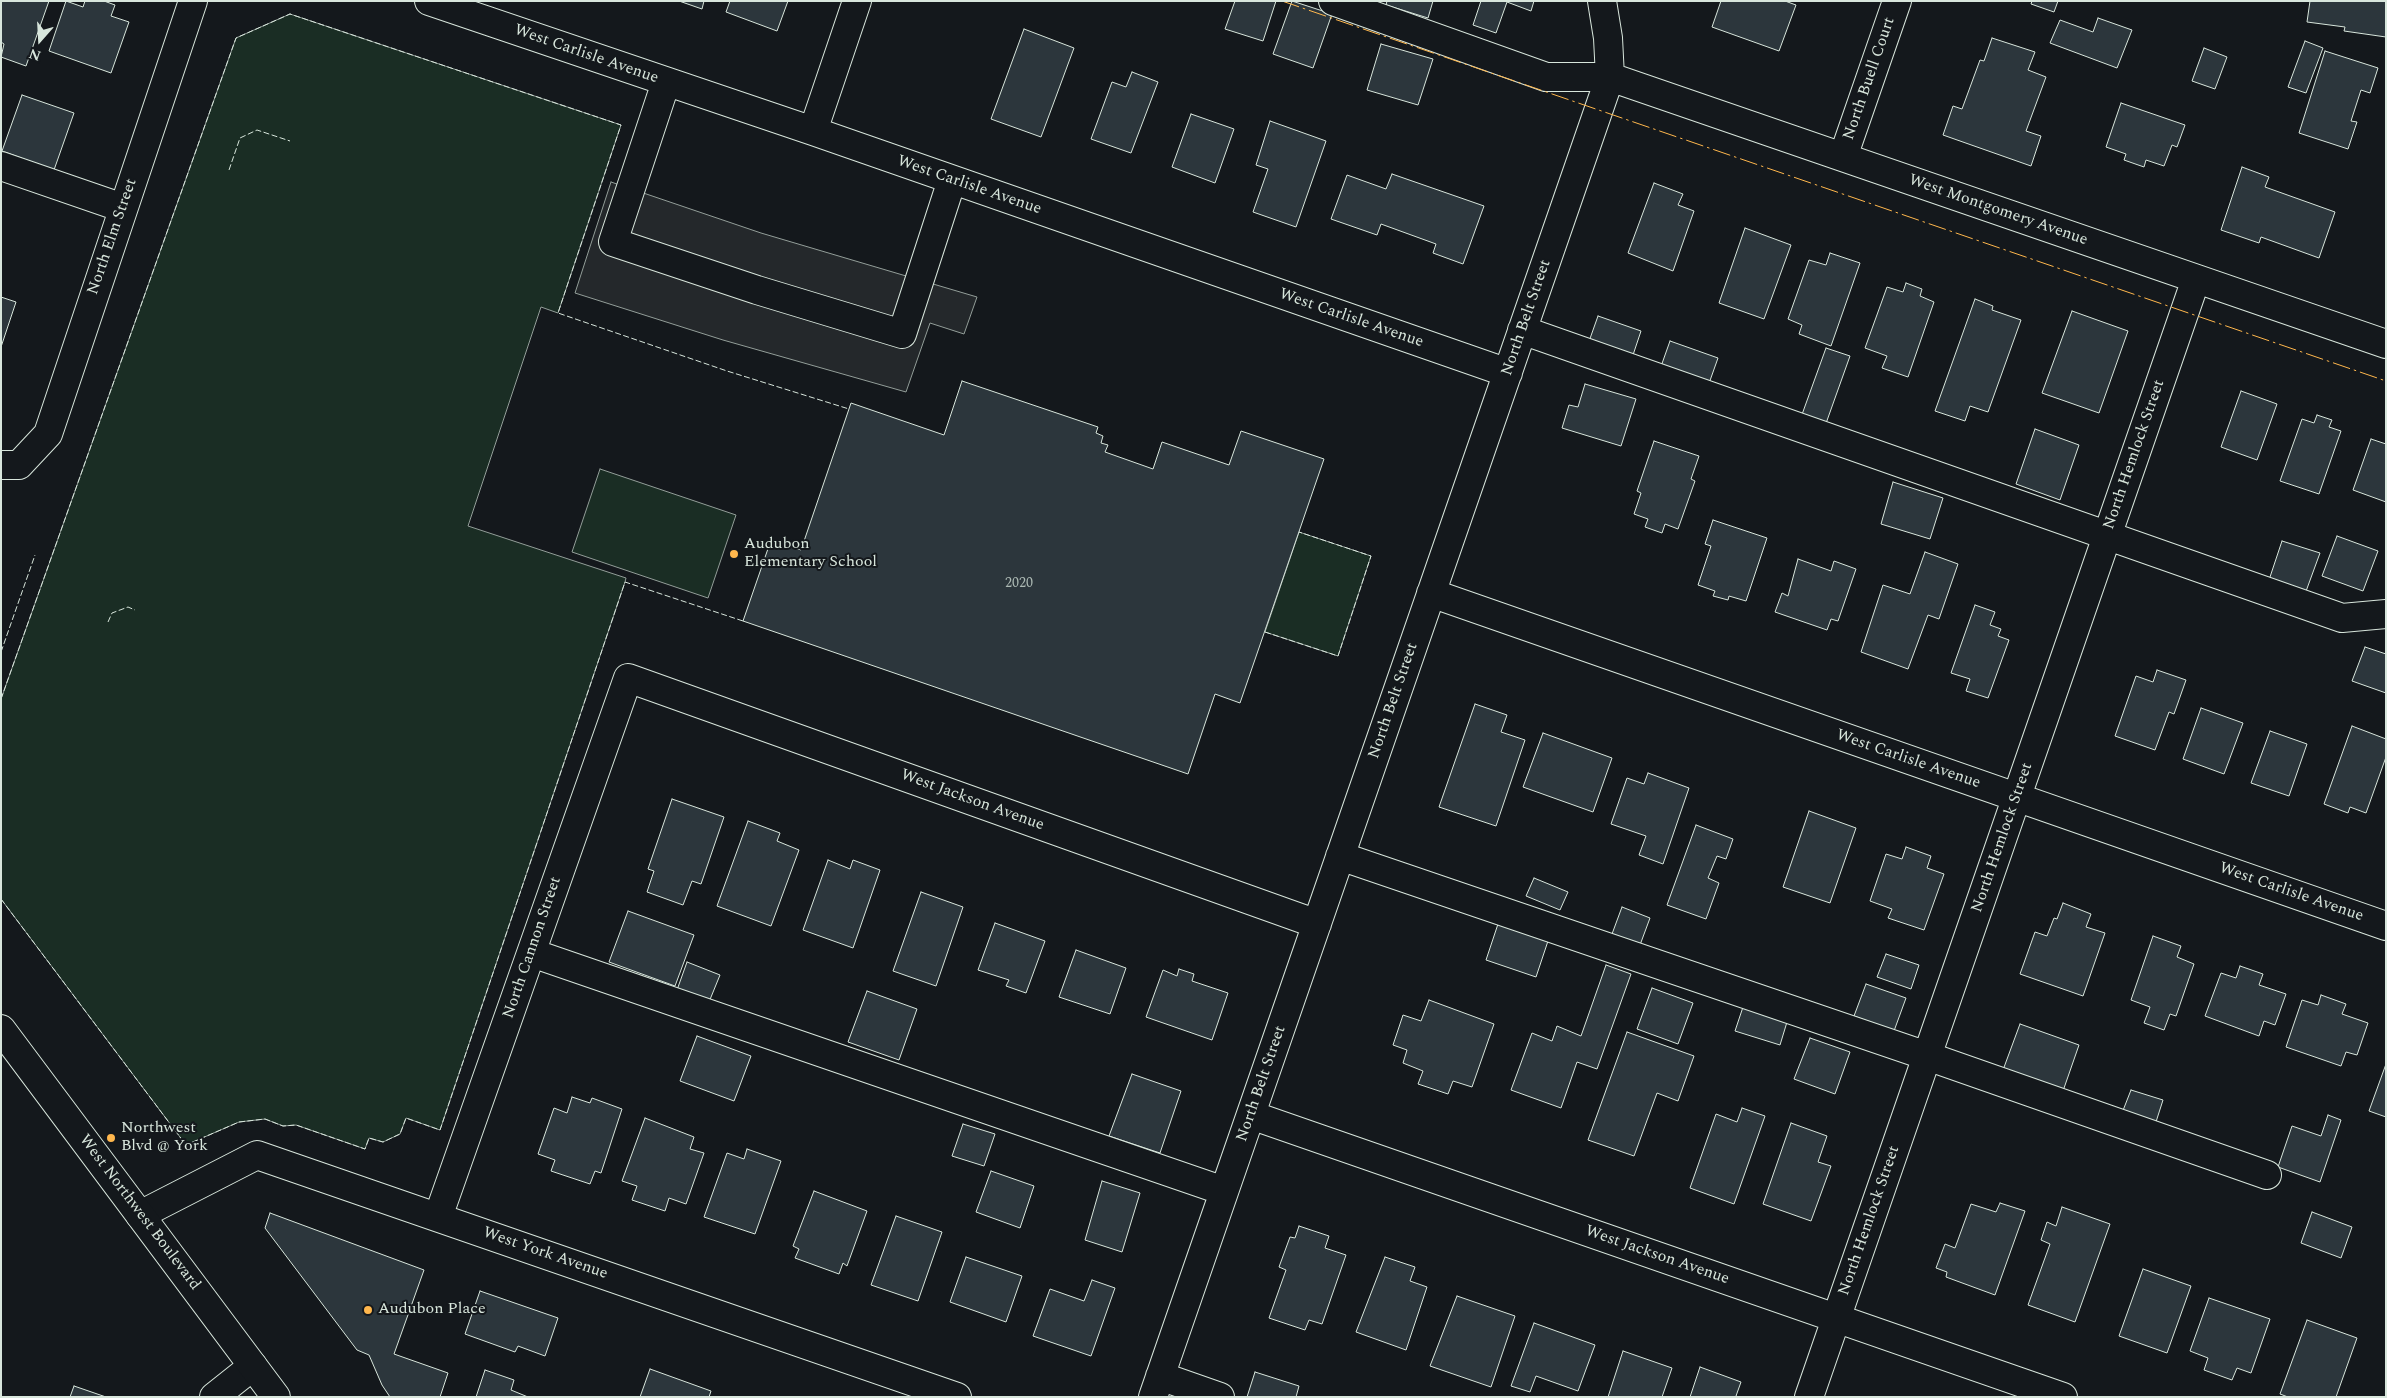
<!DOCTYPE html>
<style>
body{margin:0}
#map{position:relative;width:2387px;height:1398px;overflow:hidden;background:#14181c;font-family:Spectral,serif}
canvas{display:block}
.frame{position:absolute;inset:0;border:2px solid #d8e6dc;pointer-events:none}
.north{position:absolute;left:15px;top:15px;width:50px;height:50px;-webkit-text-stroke:4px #14181c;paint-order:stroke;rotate:199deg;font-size:14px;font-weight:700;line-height:20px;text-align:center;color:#d8e6dc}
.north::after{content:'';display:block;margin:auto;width:18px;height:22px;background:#d8e6dc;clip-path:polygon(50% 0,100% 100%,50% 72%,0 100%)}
</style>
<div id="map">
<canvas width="2387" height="1398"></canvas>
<div class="frame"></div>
<div class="north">N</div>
</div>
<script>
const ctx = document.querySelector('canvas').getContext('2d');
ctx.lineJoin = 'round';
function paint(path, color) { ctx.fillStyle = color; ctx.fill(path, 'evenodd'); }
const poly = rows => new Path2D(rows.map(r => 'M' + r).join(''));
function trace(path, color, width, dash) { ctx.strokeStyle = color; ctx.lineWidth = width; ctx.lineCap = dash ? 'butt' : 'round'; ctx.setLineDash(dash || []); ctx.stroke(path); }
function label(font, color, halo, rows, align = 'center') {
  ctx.font = font + ' Spectral,serif'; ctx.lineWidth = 4; ctx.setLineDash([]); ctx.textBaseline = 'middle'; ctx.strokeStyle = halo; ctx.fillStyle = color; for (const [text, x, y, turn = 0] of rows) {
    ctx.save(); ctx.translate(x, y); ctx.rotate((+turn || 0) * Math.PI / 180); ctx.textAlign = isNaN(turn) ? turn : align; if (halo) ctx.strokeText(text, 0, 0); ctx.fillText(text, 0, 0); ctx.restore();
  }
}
const green = poly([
 [290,14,621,125,558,313,541,307,468,526,626,578,625,582,440,1130,406,1118,400,1134,383,1142,369,1138,365,1149,296,1125,283,1126,265,1119,239,1122,186,1145,1,899,1,699,236,38,290,14],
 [600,469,736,515,708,598,572,552,600,469],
 [1299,532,1371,556,1338,656,1265,632,1299,532]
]);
paint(green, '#1a2d24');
trace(green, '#939e99', 1);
const parking = poly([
 [611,182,761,233,977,297,964,334,930,323,906,392,723,340,575,293,611,182]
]);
paint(parking, '#24282b');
trace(parking, '#939e99', 1);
const building = poly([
 [1,1,49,1,26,66,1,57,4,44,1,42,1,1],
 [66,1,83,7,85,1,104,1,115,5,111,16,129,22,111,73,49,51,66,1],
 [679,1,704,1,702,9,679,1],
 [730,1,788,1,777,31,726,12,730,1],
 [1235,1,1276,1,1263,41,1225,29,1235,1],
 [1292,1,1332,14,1313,68,1273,54,1292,1],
 [1387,1,1433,1,1428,18,1386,5,1387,1],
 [1481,1,1534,1,1531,11,1507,2,1496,33,1473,25,1481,1],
 [1721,1,1785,1,1796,5,1779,51,1712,27,1721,1],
 [2032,1,2058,1,2054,12,2031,4,2032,1],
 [2310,1,2386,1,2386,37,2344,31,2345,27,2307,22,2310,1],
 [2098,18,2132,30,2117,68,2050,43,2060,20,2093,32,2098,18],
 [1024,29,1074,48,1041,137,991,119,1024,29],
 [1992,38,2035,52,2028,70,2046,77,2026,131,2041,136,2031,166,1943,135,1953,106,1962,109,1980,60,1984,61,1992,38],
 [2305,41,2323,48,2306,93,2288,87,2305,41],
 [1381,44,1433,59,1418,105,1367,90,1381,44],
 [2204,48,2227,57,2215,89,2192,81,2204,48],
 [2325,51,2378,68,2370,93,2361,90,2351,121,2357,122,2348,149,2299,133,2325,51],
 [1132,72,1158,82,1131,153,1091,139,1112,82,1126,87,1132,72],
 [22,95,74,113,54,170,2,151,22,95],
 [2121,103,2185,125,2177,147,2172,145,2164,166,2146,160,2144,167,2124,160,2126,154,2106,147,2121,103],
 [1191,114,1234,129,1215,183,1172,167,1191,114],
 [1270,121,1326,141,1296,227,1253,212,1268,169,1256,165,1270,121],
 [2242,167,2269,177,2265,187,2335,212,2319,258,2261,237,2259,243,2221,230,2242,167],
 [1392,174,1484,206,1463,264,1433,253,1436,244,1381,224,1377,235,1331,219,1347,175,1386,189,1392,174],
 [1654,183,1683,194,1678,205,1694,211,1673,271,1628,253,1654,183],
 [1745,228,1791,245,1764,319,1719,303,1745,228],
 [1830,253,1860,263,1831,346,1799,334,1802,325,1788,319,1809,260,1826,265,1830,253],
 [1906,283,1922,289,1920,296,1934,302,1908,377,1882,368,1887,356,1865,348,1887,287,1903,292,1906,283],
 [1,297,16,302,1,347,1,297],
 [1975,299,1993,306,1992,310,2021,320,1988,412,1970,406,1965,421,1935,411,1975,299],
 [2072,311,2128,331,2099,413,2042,393,2072,311],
 [1598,316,1641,331,1631,361,1587,347,1598,316],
 [1670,341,1718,358,1707,389,1659,372,1670,341],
 [1826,348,1850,356,1824,429,1800,420,1826,348],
 [962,381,1098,427,1096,433,1103,436,1101,443,1108,445,1105,452,1153,469,1162,442,1229,465,1241,431,1324,459,1240,703,1215,694,1188,774,743,621,771,540,801,550,851,403,944,435,962,381],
 [1585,384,1636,399,1621,446,1562,428,1569,405,1578,407,1585,384],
 [2241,391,2277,404,2257,460,2221,447,2241,391],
 [2317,415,2332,420,2329,427,2341,431,2319,494,2280,481,2302,419,2314,423,2317,415],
 [2035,429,2079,445,2060,500,2016,484,2035,429],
 [2371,439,2386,444,2386,502,2353,490,2371,439],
 [1654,441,1699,456,1691,479,1695,481,1678,529,1665,524,1662,533,1645,527,1648,519,1634,514,1641,493,1637,491,1654,441],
 [1893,482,1943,498,1930,539,1881,524,1893,482],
 [1713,520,1767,538,1746,601,1729,596,1728,600,1713,596,1715,591,1698,585,1711,546,1705,544,1713,520],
 [2337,536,2378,551,2363,591,2322,576,2337,536],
 [2282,541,2320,553,2305,594,2269,580,2282,541],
 [1925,552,1958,564,1939,619,1928,615,1908,669,1861,652,1883,585,1910,594,1925,552],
 [1798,559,1831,571,1834,561,1856,569,1838,621,1831,619,1827,630,1775,612,1782,593,1788,596,1798,559],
 [1975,605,1995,612,1990,625,2001,629,1998,636,2009,640,1988,698,1966,691,1970,679,1951,673,1975,605],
 [2365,647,2386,654,2386,693,2352,681,2365,647],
 [2157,670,2186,680,2174,714,2169,712,2155,750,2115,736,2136,676,2153,682,2157,670],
 [1475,704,1507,715,1501,732,1525,740,1496,826,1439,807,1475,704],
 [2201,708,2243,723,2224,774,2183,759,2201,708],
 [2352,726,2386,739,2386,757,2366,813,2350,807,2348,813,2324,804,2352,726],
 [2270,731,2307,744,2289,796,2251,783,2270,731],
 [1543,733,1612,758,1593,812,1523,787,1543,733],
 [1648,773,1689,788,1663,864,1639,855,1646,836,1611,824,1627,778,1644,784,1648,773],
 [672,799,724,817,701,884,692,881,683,905,647,892,654,871,648,869,672,799],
 [1809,811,1856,828,1830,903,1783,887,1809,811],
 [748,821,780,833,777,841,799,850,771,926,717,906,748,821],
 [1696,825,1733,839,1726,859,1717,856,1708,878,1719,883,1706,919,1667,905,1696,825],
 [1906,847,1931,856,1927,868,1944,874,1924,930,1888,918,1892,909,1870,901,1886,854,1902,859,1906,847],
 [828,860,850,869,853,860,880,870,853,948,803,930,828,860],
 [1534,878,1568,892,1560,910,1526,896,1534,878],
 [921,892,963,907,936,986,893,971,921,892],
 [2063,903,2091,914,2086,927,2105,933,2083,996,2020,974,2035,932,2047,936,2054,918,2057,919,2063,903],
 [1622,907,1650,918,1640,945,1612,934,1622,907],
 [628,911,694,935,675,986,609,962,628,911],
 [995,923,1045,941,1026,993,1006,986,1009,980,978,970,995,923],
 [1498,924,1548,941,1536,977,1486,960,1498,924],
 [2153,936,2181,946,2177,957,2194,964,2176,1016,2170,1014,2164,1030,2144,1023,2150,1007,2131,1000,2153,936],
 [1076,950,1126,968,1110,1014,1059,997,1076,950],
 [1886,954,1919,965,1911,989,1877,977,1886,954],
 [687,962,720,975,709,1002,677,990,687,962],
 [1606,965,1631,974,1597,1069,1577,1062,1561,1108,1511,1090,1532,1033,1552,1041,1557,1026,1581,1036,1606,965],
 [2240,966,2263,974,2259,985,2286,994,2275,1025,2264,1021,2259,1036,2205,1016,2221,973,2236,978,2240,966],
 [1179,969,1194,974,1192,981,1228,993,1212,1040,1146,1017,1163,970,1177,976,1179,969],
 [1866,984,1906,998,1894,1031,1854,1016,1866,984],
 [1652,988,1693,1003,1678,1044,1637,1029,1652,988],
 [867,991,917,1009,899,1060,848,1042,867,991],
 [2321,995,2346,1004,2342,1014,2368,1023,2357,1055,2346,1052,2341,1066,2286,1047,2302,1000,2318,1005,2321,995],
 [1429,1000,1494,1024,1472,1087,1453,1081,1448,1094,1418,1084,1423,1071,1403,1063,1407,1050,1393,1045,1403,1015,1421,1021,1429,1000],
 [1743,1007,1787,1022,1780,1045,1735,1031,1743,1007],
 [2020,1024,2079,1045,2063,1091,2003,1070,2020,1024],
 [1627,1032,1694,1056,1678,1101,1657,1093,1634,1156,1588,1140,1627,1032],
 [697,1036,751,1056,734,1101,680,1081,697,1036],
 [1810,1038,1850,1052,1835,1094,1794,1079,1810,1038],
 [2386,1064,2386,1117,2369,1111,2386,1064],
 [1132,1074,1181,1091,1160,1153,1109,1136,1132,1074],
 [2131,1090,2163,1100,2155,1125,2122,1113,2131,1090],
 [572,1097,590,1103,592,1098,622,1109,601,1173,595,1171,590,1184,551,1171,555,1160,538,1154,554,1108,567,1113,572,1097],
 [1742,1108,1765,1116,1734,1204,1690,1188,1716,1114,1737,1122,1742,1108],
 [2328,1115,2341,1120,2320,1182,2278,1167,2292,1126,2321,1136,2328,1115],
 [645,1118,694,1137,690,1149,704,1153,686,1204,669,1198,665,1211,632,1200,637,1186,622,1181,645,1118],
 [1791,1123,1827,1136,1818,1162,1831,1166,1811,1221,1763,1204,1791,1123],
 [963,1124,995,1134,984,1166,952,1156,963,1124],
 [747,1149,781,1161,755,1234,704,1217,727,1153,744,1159,747,1149],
 [991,1171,1034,1186,1020,1228,976,1212,991,1171],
 [1102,1181,1140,1193,1122,1252,1085,1240,1102,1181],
 [814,1191,867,1211,847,1266,843,1263,839,1274,795,1258,799,1249,793,1246,814,1191],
 [2000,1203,2025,1211,1995,1295,1946,1277,1947,1272,1936,1268,1945,1244,1955,1248,1971,1204,1996,1212,2000,1203],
 [2062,1207,2110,1224,2075,1322,2028,1305,2050,1244,2041,1240,2047,1222,2056,1226,2062,1207],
 [2312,1212,2352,1227,2341,1258,2301,1243,2312,1212],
 [270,1213,424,1270,394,1354,448,1373,440,1397,390,1397,382,1385,369,1355,357,1350,265,1228,270,1213],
 [896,1216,942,1232,918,1301,871,1285,896,1216],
 [1299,1226,1329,1236,1325,1248,1346,1255,1322,1324,1309,1320,1305,1330,1269,1318,1286,1270,1279,1267,1290,1237,1295,1238,1299,1226],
 [966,1257,1022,1276,1006,1322,950,1302,966,1257],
 [1385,1257,1415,1267,1410,1281,1427,1287,1406,1350,1356,1332,1385,1257],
 [2143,1269,2191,1286,2167,1353,2119,1336,2143,1269],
 [1092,1280,1115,1288,1091,1356,1033,1336,1050,1289,1084,1301,1092,1280],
 [480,1291,558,1318,545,1356,518,1346,515,1352,465,1334,480,1291],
 [1457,1296,1515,1316,1491,1387,1430,1366,1457,1296],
 [2209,1298,2270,1319,2251,1373,2237,1368,2232,1380,2204,1370,2208,1358,2190,1351,2209,1298],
 [2307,1320,2357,1338,2336,1397,2288,1397,2280,1394,2307,1320],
 [1534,1323,1595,1345,1578,1391,1536,1376,1530,1392,1511,1386,1534,1323],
 [1623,1351,1672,1368,1662,1397,1608,1397,1623,1351],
 [1700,1367,1741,1382,1736,1396,1739,1397,1690,1397,1700,1367],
 [650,1369,711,1391,709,1397,640,1397,650,1369],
 [485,1370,514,1380,511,1390,528,1397,476,1397,485,1370],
 [1255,1372,1299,1386,1296,1397,1247,1397,1255,1372],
 [74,1386,106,1397,70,1397,74,1386]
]);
paint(building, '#2c363c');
trace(building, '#d8e6dc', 1);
const minor = poly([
 [429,1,813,131,1508,373],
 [1333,1,1546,77,1610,77,2386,344],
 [666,82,613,242,757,290,902,334,952,180],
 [813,131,857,1],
 [1843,157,1897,1],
 [1,166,123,208],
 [1522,330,2342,618,2386,614],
 [1,465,19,465,48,434,193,1],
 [1431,593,2386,926],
 [1340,856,1927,1056,2267,1175],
 [532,953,1224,1191],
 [1251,1115,2063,1397],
 [140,1215,257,1155,957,1397],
 [438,1217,628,678,1317,924],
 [1160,1376,1220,1397],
 [214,1397,253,1366],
 [1153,1397,1610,77,1608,38,1602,1],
 [1809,1397,2196,279]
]);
const major = poly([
 [1,1029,276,1397]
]);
trace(minor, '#d8e6dc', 30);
trace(major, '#d8e6dc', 30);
trace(minor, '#14181c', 28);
trace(major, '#14181c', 28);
trace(poly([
 [229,170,240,138,257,130,290,141],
 [108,622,112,613,128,607,135,610],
 [1265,632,1338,656,1371,556,1299,532],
 [1,652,35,555],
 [1,699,236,38,290,14,621,125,558,313,727,371,849,409],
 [1,899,186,1145,239,1122,265,1119,283,1126,296,1125,365,1149,369,1138,383,1142,400,1134,406,1118,440,1130,625,582,743,621]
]), '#d8e6dc', 1, [6, 2.5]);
trace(poly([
 [1282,1,2386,381]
]), '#ffb74d', 1, [18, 4, 2.5, 4]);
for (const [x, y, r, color] of [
 [734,554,5,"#ffb74d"],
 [111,1138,5,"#ffb74d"],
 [368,1310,5,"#ffb74d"]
]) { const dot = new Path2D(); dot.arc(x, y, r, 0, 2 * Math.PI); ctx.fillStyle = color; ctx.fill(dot); trace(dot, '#14181c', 2); }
label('14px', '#adbab4', null, [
 ["2020",1019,584]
]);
label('16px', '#d8e6dc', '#14181c', [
 ["West Carlisle Avenue",586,55,19],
 ["North Buell Court",1870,79,-71],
 ["West Carlisle Avenue",969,186,19],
 ["West Montgomery Avenue",1998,211,19],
 ["North Elm Street",113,237,-71],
 ["North Belt Street",1527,318,-71],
 ["West Carlisle Avenue",1351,319,19],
 ["North Hemlock Street",2135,455,-71],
 ["North Belt Street",1394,701,-71],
 ["West Carlisle Avenue",1908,760,19],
 ["West Jackson Avenue",972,801,20],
 ["North Hemlock Street",2003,838,-71],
 ["West Carlisle Avenue",2291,893,19],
 ["North Cannon Street",533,948,-71],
 ["North Belt Street",1262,1084,-71],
 ["West Northwest Boulevard",139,1213,53],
 ["North Hemlock Street",1870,1221,-71],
 ["West York Avenue",545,1254,19],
 ["West Jackson Avenue",1657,1256,19]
]);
label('16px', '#d8e6dc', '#14181c', [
 ["Audubon",744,545],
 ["Elementary School",744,563],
 ["Northwest",121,1129],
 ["Blvd @ York",121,1147],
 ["Audubon Place",378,1310]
], 'left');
</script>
